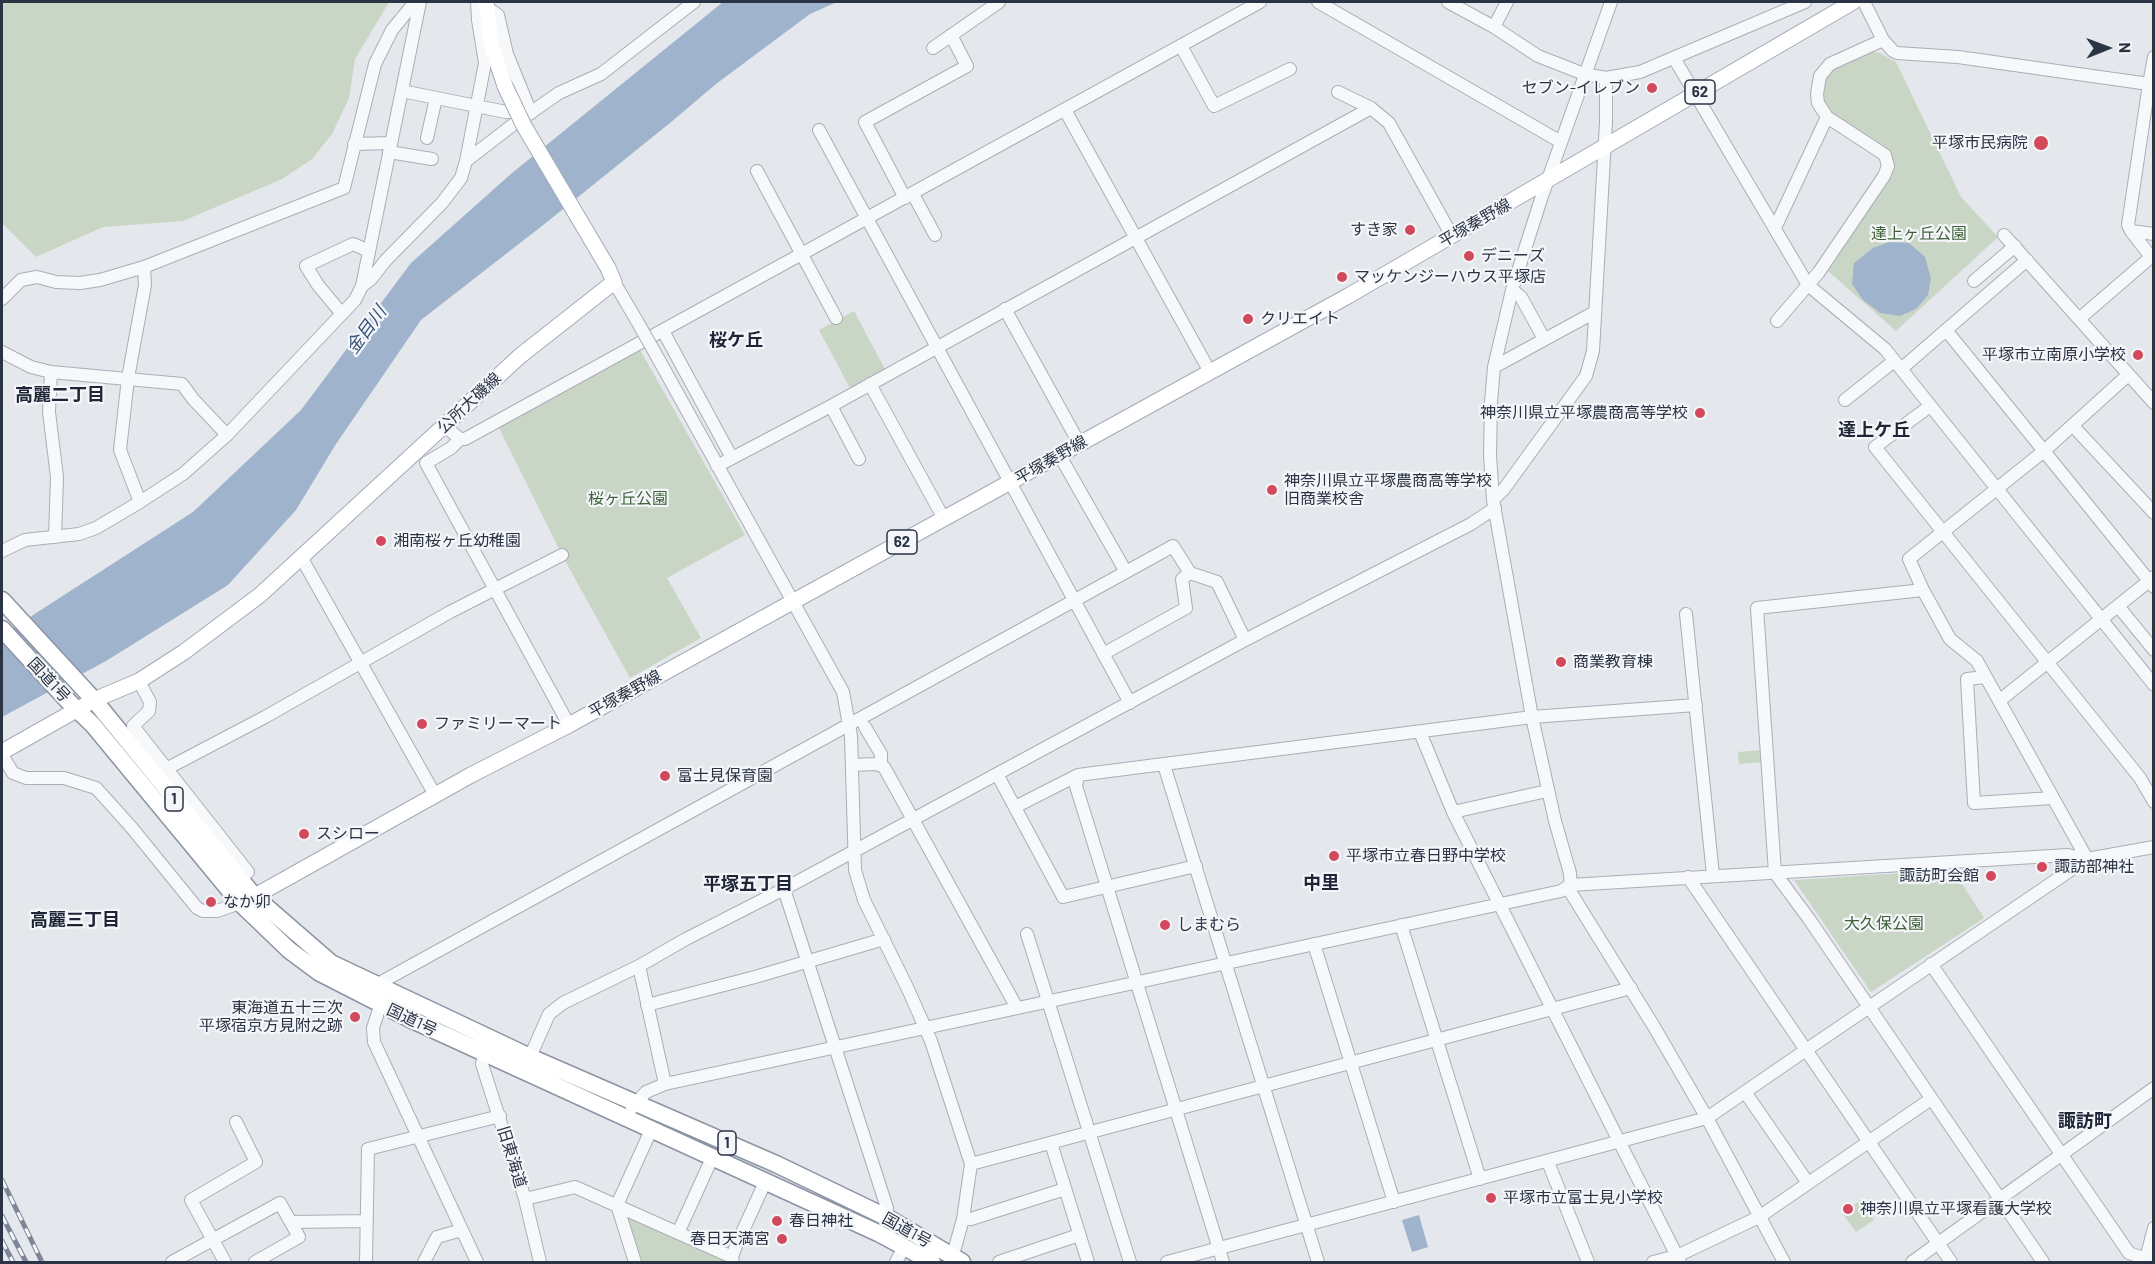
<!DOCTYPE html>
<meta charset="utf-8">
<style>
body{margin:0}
#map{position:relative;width:2155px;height:1264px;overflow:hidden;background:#e4e7ec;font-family:Barlow,sans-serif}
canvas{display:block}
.frame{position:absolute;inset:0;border:3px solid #2b3445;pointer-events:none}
.north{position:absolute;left:2077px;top:18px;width:60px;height:60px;-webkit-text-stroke:4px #f4f6f9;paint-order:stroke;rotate:89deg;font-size:16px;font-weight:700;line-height:24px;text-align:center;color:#2b3445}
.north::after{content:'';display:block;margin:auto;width:21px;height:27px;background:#2b3445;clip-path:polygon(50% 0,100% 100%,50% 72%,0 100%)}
</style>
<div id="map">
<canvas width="2155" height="1264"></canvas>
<div class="frame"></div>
<div class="north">N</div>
</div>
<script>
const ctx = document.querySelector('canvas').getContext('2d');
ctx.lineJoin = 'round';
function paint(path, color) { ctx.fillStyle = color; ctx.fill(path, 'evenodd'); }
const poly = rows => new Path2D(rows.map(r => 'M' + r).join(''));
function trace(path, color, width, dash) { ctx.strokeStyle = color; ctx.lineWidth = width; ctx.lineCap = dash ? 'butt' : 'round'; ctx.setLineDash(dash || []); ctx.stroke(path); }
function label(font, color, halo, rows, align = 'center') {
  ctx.font = font + ' Barlow,"Noto Sans JP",sans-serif'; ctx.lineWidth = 4.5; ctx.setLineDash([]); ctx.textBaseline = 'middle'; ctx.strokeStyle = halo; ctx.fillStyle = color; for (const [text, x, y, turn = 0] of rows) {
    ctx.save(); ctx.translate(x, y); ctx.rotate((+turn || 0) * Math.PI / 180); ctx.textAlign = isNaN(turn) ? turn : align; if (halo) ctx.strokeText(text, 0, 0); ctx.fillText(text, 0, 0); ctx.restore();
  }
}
paint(poly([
 [2,2,389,2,355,59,349,98,332,134,312,159,282,179,183,221,103,227,36,257,2,223],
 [1871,51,1880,53,1896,62,1961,197,1998,237,1896,331,1828,271,1888,181,1893,166,1889,150,1832,115,1822,98,1826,75,1831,67],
 [854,311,886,371,851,390,819,330],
 [639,348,745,535,667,578,701,638,630,678,562,555,498,426],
 [1762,750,1763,762,1739,764,1738,752],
 [1953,870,1984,918,1871,992,1794,880],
 [1861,1200,1874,1220,1856,1232,1842,1213],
 [627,1215,723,1259,723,1262,640,1262,625,1217]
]), '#c9d6c5');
paint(poly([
 [723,2,837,2,810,14,716,84,670,123,547,222,421,320,336,444,296,510,228,585,106,661,2,717,2,635,193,512,301,410,411,263,512,173],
 [1889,242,1909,243,1925,257,1931,278,1928,295,1916,309,1900,316,1880,313,1863,300,1852,284,1854,263,1873,248],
 [1419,1215,1428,1247,1412,1252,1402,1220]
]), '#9fb4cc');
const minor = poly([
 [1318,2,1561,142],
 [1448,2,1494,27,1538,56,1584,74,1606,78,1640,72,1805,2],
 [1611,2,1541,199,1512,290,1494,367,1491,402,1490,455,1493,500,1532,717,1555,821,1570,873,1571,893,1653,1025,1707,1118,1784,1262],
 [1864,2,1883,40,1893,51,1897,53,1958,57,2149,84,2128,225,2131,231,2154,234],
 [1494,27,1507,2],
 [1181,46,1214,106,1290,69],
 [933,48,999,2],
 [2154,57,2149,84,2154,84],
 [1674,58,1808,285,1885,349,2154,685],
 [402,91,506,112,531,113,507,54,498,15,486,7],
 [1338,92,1371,108,1389,123,1452,236],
 [1065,110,1210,372],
 [819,130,1130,703],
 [427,138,436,98],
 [354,144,391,143],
 [389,152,432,159],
 [466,161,485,63,478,20,477,2],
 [757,171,836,318],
 [913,194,935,235],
 [905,198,865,122,967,66,951,35],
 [1775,228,1827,117],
 [2004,235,2154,403],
 [1974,281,2015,246],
 [614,282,637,321],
 [362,286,371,279,386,260,442,203,461,178,466,161,510,127,559,93,601,74,694,2],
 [1512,290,1521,297,1544,339],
 [2,299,21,280,37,277,56,282,80,283,100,280,144,267,344,188,375,64,392,30,415,2],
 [1005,309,1079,443],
 [342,314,318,285,306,266,353,244,369,251],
 [2079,319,2151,257,2131,231],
 [1777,321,1819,272,1884,176,1888,166,1885,155,1827,117,1818,103,1817,94,1820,76,1830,64,1883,40],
 [1946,330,2154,587],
 [663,331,732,458],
 [2,352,31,367,51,372,182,384,193,399,227,435],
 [659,360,843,692,851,736,855,870,864,900,907,987,931,1041,971,1164,963,1219,951,1262],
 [1494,367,1595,312],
 [1901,369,2027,260],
 [51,372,49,412,57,477,55,537],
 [870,384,944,519],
 [1845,400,1894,361],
 [831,406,859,459],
 [1930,406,1875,447,2140,778,2154,802],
 [445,426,460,439,465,439,1260,2],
 [2073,426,2154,513],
 [460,439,451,448,426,463,569,725],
 [1060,456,1126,572,1173,546,1190,573,1217,582,1245,640],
 [717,466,831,406,1371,108],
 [1493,500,1504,489,1586,376,1593,351,1606,122,1606,78],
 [140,502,120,450,128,378,145,285,144,267],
 [2,551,25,540,79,534,96,528,140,502,183,474,227,435,355,300,362,286,420,2],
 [301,557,435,795],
 [1923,590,1757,608,1775,873,1809,919,2043,1262],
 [2118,606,2154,650],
 [1686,614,1713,875],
 [1103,654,1186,608,1182,579,1190,573],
 [1985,677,1967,679,1974,803,2053,798],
 [139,681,150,702,149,711,133,726,248,872,240,879],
 [1999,701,2154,577],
 [865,727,881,754,881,765],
 [1420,732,1453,812,1680,1262],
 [2,755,13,773,26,778,64,778,96,788,132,828,197,908,203,911,217,911,240,903],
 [853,765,876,764,884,767,1017,1008],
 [1164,765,1318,1262],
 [166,769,265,717,450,612,562,555],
 [997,774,1063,897,1196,866],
 [1078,775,1076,786,1223,1262],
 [1015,807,1078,775,1532,717,1696,705],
 [1453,812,1547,791],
 [1688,877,1806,1050,2087,859,1977,661,1950,639,1923,590,1909,559,2044,451,2128,375],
 [784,889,887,1208,888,1218],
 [1401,925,1480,1179],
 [1027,934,1130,1262],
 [1314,944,1394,1202],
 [1931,964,2129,1253,2146,1259],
 [639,966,665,1084],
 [376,985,1126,572],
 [383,997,373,1028,374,1042,477,1262],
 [647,1005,755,977,884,939],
 [484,1053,482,1064,525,1199,540,1262],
 [530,1057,549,1014,563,1003,639,966,686,939,784,889,1245,640,1471,524,1495,508],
 [1745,1092,1808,1183],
 [632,1108,646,1092,665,1084,1561,891,1570,885,2068,855,2087,859,2154,847],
 [1051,1143,1088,1262],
 [1548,1162,1588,1262],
 [971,1164,1631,988],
 [525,1199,575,1187,732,1257],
 [963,1219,971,1219,1065,1189],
 [291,1222,366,1221],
 [678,1233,713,1156],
 [172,1262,280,1203,299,1237,255,1262],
 [225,1262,191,1200,256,1162,236,1122],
 [366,1262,368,1149,500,1116],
 [424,1262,437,1237,462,1230],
 [635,1262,617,1205,652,1128],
 [733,1262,732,1257,736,1246,766,1180],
 [896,1262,904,1247],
 [999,1262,1079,1235],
 [1167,1262,1707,1118,1806,1050,1951,1262],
 [1653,1262,1677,1256,1759,1217,1931,1099],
 [1912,1262,2154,1088],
 [2145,1262,2154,1228]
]);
const major = poly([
 [486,2,491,44,505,86],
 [2,752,94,700,139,681,184,652,260,595,520,356,614,282,608,268],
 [246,901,471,775,569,725,1348,296,1853,2]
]);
const highway = poly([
 [2,600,94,700,255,897,331,963,530,1057,776,1164,888,1218,962,1262],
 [2,629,69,702,93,725,240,903,289,950,320,973,410,1019,878,1233,932,1262]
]);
trace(minor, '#a9aeb7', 14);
trace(major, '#a3abb8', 17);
trace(highway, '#8b94a3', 19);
trace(minor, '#f7f8fa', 12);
trace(major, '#fff', 15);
trace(highway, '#fff', 16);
const rail = poly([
 [2,1180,42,1262],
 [2,1216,26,1262],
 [2,1241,13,1262]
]);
trace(rail, '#7d8696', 5);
trace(rail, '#f4f6f9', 3, [9]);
const minorBridge = poly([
 [637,321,659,360]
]);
const majorBridge = poly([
 [505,86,524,126,608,268]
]);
trace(minorBridge, '#a9aeb7', 14, []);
trace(majorBridge, '#a3abb8', 17, []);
trace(minorBridge, '#f7f8fa', 12);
trace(majorBridge, '#fff', 15);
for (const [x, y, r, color] of [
 [1652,88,6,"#d1495b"],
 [2041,143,8,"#d1495b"],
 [1410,230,6,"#d1495b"],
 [1469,256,6,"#d1495b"],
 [1342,277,6,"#d1495b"],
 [1248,319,6,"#d1495b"],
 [2138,355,6,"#d1495b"],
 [1700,413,6,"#d1495b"],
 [1272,490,6,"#d1495b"],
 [381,541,6,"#d1495b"],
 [1561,662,6,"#d1495b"],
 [422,724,6,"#d1495b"],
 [665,776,6,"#d1495b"],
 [304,834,6,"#d1495b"],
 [1334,856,6,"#d1495b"],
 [2042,867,6,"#d1495b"],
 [1991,876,6,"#d1495b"],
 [211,902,6,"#d1495b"],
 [1165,925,6,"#d1495b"],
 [355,1017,6,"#d1495b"],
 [1491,1198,6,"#d1495b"],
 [1848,1209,6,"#d1495b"],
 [777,1221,6,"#d1495b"],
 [782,1239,6,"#d1495b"]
]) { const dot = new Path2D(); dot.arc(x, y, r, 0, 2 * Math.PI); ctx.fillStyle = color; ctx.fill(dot); trace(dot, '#f4f6f9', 2); }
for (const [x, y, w] of [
 [1700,92,30],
 [902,542,30],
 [174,799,18],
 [727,1143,18]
]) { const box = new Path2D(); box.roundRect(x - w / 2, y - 12, w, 24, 4.5); ctx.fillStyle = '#f4f6f9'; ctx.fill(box); trace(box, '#2b3445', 1.5); }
label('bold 15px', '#2b3445', null, [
 ["62",1700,92],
 ["62",902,542],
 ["1",174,799],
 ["1",727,1143]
]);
label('16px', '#2b3445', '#f4f6f9', [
 ["セブン-イレブン",1640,88,"right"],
 ["平塚市民病院",2028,143,"right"],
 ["すき家",1398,230,"right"],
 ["デニーズ",1481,256],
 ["マッケンジーハウス平塚店",1354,277],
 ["クリエイト",1260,319],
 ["平塚市立南原小学校",2126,355,"right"],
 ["神奈川県立平塚農商高等学校",1688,413,"right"],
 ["神奈川県立平塚農商高等学校",1284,481],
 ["旧商業校舎",1284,499],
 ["湘南桜ヶ丘幼稚園",393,541],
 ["商業教育棟",1573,662],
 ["ファミリーマート",434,724],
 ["富士見保育園",677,776],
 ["スシロー",316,834],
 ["平塚市立春日野中学校",1346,856],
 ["諏訪部神社",2054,867],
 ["諏訪町会館",1979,876,"right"],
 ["なか卯",223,902],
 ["しまむら",1177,925],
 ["東海道五十三次",343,1008,"right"],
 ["平塚宿京方見附之跡",343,1026,"right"],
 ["平塚市立富士見小学校",1503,1198],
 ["神奈川県立平塚看護大学校",1860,1209],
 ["春日神社",789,1221],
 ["春日天満宮",770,1239,"right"]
], 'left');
label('16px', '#2b3445', '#f4f6f9', [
 ["平塚秦野線",1475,223,-30],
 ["公所大磯線",469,403,-43],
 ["平塚秦野線",1051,460,-30],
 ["国道1号",49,680,47],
 ["平塚秦野線",625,694,-29],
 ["国道1号",412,1020,25],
 ["旧東海道",512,1157,73],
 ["国道1号",907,1230,29]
]);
label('16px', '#3f6138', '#f4f6f9', [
 ["達上ヶ丘公園",1919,234],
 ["桜ヶ丘公園",628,499],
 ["大久保公園",1884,924]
]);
label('italic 18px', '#34527a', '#f4f6f9', [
 ["金目川",366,330,-54]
]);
label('bold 18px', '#1d2536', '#f4f6f9', [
 ["桜ケ丘",736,340],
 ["高麗二丁目",60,395],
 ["達上ケ丘",1874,430],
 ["中里",1321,883],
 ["平塚五丁目",748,884],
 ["高麗三丁目",75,920],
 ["諏訪町",2085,1121]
]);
</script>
